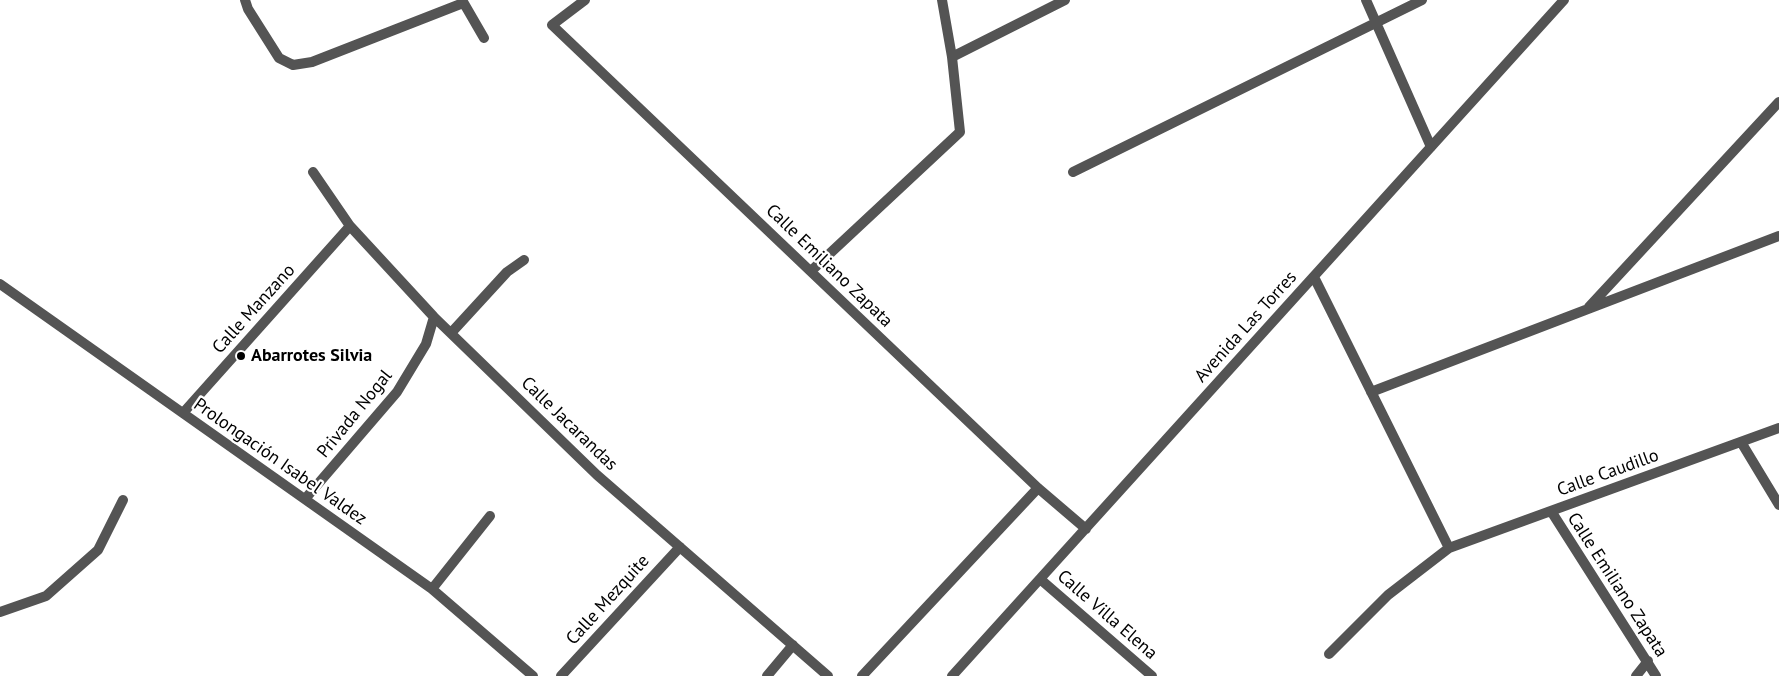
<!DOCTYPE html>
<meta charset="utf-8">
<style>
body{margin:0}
canvas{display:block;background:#fff}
</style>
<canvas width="1779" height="676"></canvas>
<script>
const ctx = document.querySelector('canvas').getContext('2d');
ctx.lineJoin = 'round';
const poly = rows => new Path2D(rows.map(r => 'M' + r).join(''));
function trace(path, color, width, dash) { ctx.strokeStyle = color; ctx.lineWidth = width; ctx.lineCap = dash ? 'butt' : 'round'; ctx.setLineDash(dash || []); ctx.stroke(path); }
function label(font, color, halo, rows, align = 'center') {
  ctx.font = font + ' "PT Sans",sans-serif'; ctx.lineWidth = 4.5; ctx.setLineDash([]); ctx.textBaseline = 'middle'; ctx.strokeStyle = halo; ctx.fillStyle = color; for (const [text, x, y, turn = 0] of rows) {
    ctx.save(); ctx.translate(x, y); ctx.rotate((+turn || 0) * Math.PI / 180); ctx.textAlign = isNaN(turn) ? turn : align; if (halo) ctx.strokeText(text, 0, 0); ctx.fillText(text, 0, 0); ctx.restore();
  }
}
trace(poly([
 [245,0,248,9,279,58,293,65,312,62,463,3],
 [462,0,484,38],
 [585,0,552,25,1038,488,1086,529],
 [1366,0,1431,147],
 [952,57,1065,0],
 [313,172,350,226,434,317,597,475,828,676],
 [1073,172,1422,0],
 [811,271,960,132,952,57,942,0],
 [1314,277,1449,548],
 [0,284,432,589,533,676],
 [1589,307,1779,102],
 [451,333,507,272,524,260],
 [1371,392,1779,236],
 [183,413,350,226],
 [1741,442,1779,505],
 [305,499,397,392,426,344,434,317],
 [1551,511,1656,676],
 [1040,579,1152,676],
 [432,589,490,516],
 [0,612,46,596,98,550,123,500],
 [1329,654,1388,595,1449,548,1779,428],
 [561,676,680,547],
 [767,676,793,645],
 [862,676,1038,488],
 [952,676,1564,0],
 [1636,676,1648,661]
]), '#545454', 10);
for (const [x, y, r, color] of [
 [241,356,5,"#000"]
]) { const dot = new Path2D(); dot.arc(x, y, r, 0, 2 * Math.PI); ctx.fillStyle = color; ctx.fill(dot); trace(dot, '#fff', 2); }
label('18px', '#000', '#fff', [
 ["Calle Emiliano Zapata",829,266,44],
 ["Calle Manzano",254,309,-48],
 ["Avenida Las Torres",1246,327,-48],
 ["Privada Nogal",355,414,-51],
 ["Calle Jacarandas",569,424,44],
 ["Prolongación Isabel Valdez",280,462,35],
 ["Calle Caudillo",1608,473,-20],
 ["Calle Emiliano Zapata",1617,585,57],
 ["Calle Mezquite",608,600,-48],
 ["Calle Villa Elena",1107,615,41]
]);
label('bold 18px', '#000', '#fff', [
 ["Abarrotes Silvia",251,356]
], 'left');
</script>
